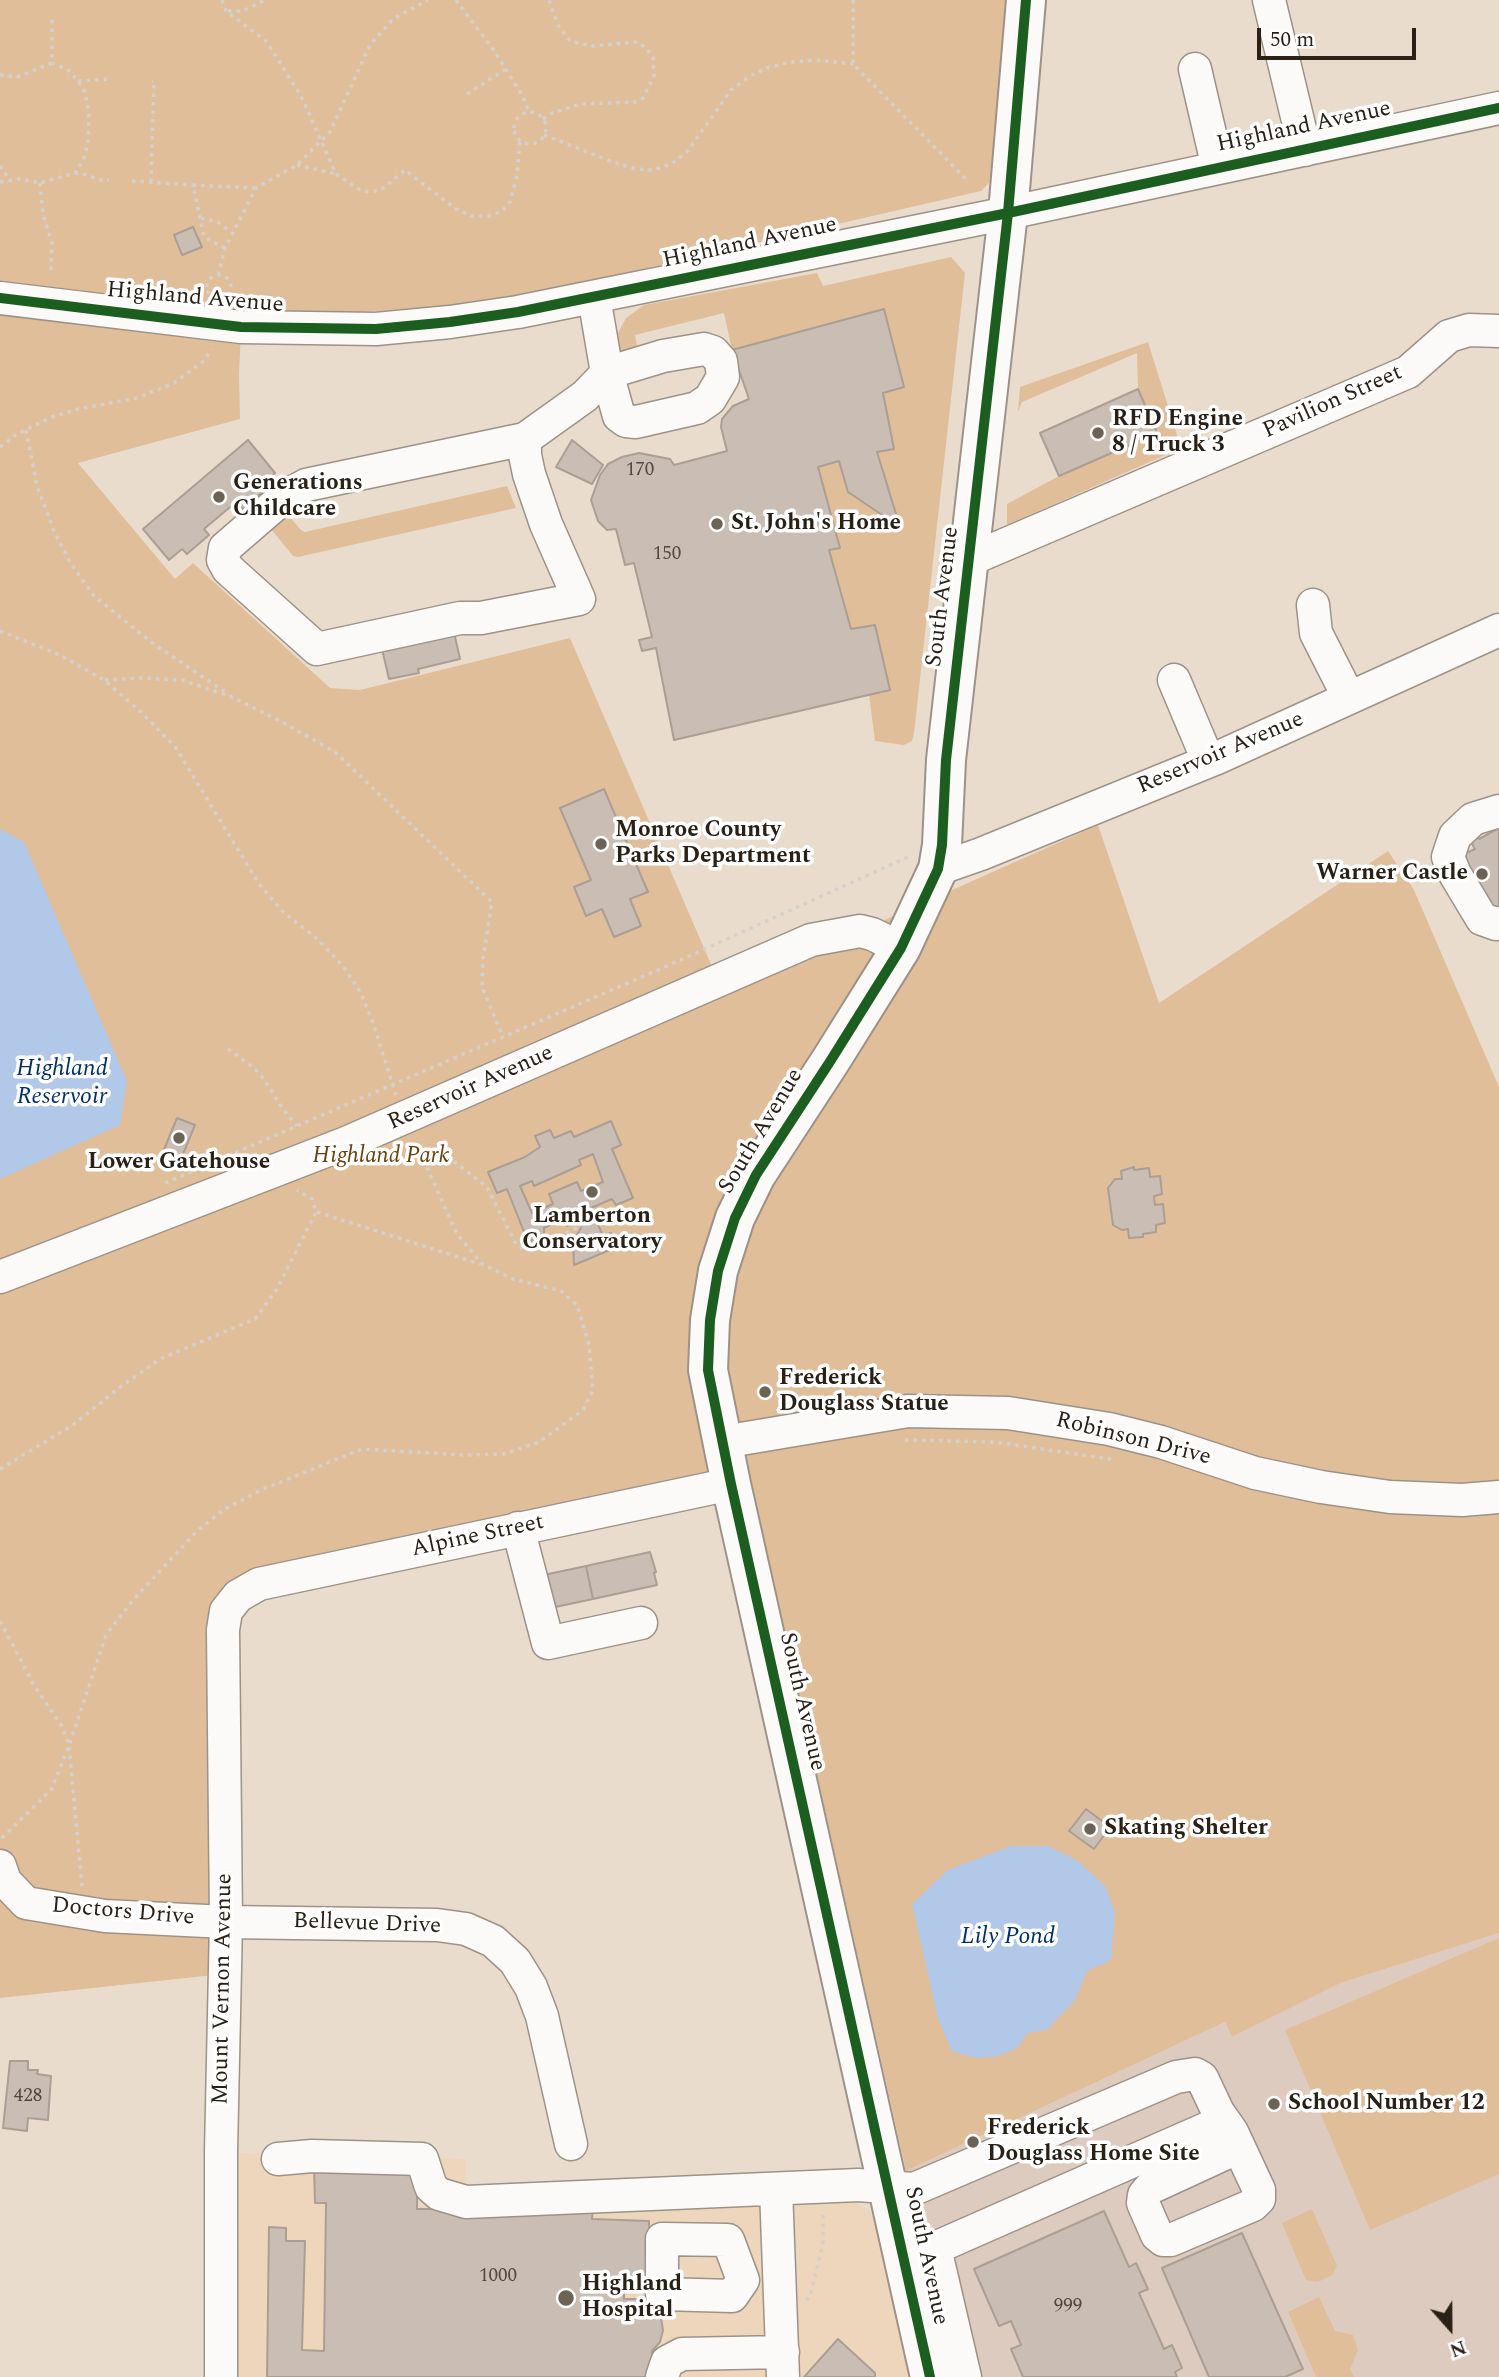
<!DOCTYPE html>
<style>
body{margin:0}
#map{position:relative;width:1499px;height:2377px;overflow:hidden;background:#eadccd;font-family:Spectral,serif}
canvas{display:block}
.north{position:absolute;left:1415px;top:2293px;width:70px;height:70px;-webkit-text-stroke:5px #fff;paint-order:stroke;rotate:159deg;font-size:19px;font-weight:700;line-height:28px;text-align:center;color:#2a2016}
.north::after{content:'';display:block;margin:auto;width:24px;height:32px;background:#2a2016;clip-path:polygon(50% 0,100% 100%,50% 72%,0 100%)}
.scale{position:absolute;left:1257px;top:28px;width:159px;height:32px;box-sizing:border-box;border:4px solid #2a2016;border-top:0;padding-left:9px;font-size:21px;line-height:24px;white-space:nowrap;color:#2a2016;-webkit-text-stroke:5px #fff;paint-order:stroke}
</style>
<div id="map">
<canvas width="1499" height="2377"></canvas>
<div class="north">N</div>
<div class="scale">50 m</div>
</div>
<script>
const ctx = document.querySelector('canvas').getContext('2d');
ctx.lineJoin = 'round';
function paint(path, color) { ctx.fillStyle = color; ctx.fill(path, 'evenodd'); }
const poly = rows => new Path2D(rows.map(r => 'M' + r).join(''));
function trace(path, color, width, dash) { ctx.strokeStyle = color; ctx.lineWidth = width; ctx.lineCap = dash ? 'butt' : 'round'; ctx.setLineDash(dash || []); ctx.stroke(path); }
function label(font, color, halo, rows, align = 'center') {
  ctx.font = font + ' Spectral,serif'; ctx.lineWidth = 7; ctx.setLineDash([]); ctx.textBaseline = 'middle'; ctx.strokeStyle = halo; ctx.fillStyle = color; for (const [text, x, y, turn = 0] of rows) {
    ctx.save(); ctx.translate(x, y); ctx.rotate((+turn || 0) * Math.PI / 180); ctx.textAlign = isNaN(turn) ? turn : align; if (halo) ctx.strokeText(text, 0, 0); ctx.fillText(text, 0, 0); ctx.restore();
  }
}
paint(poly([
 [239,2153,466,2159,466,2206,746,2200,809,2204,855,2203,867,2209,875,2219,912,2377,238,2377]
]), '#eed6bc');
paint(poly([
 [1499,1933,1499,2377,952,2377,906,2171,1225,2022,1232,2037,1341,1983]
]), '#decbbf');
paint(poly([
 [0,0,1008,0,993,173,991,181,981,191,534,294,481,303,365,312,301,312,242,309,239,374,240,419,78,463,175,579,193,563,330,688,360,690,570,638,723,992,1098,825,1159,1003,1388,851,1414,890,1499,1087,1499,1933,1341,1983,1232,2037,1225,2022,906,2171,748,1468,550,1509,242,1580,214,1975,0,1998],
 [951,257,965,273,914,733,912,741,904,745,875,741,869,695,889,690,875,625,851,629,829,550,839,548,818,467,839,461,848,492,899,526,877,452,894,448,883,393,904,387,884,309,732,350,724,313,635,335,638,352,622,355,617,349,616,337,626,318,644,305,817,273,823,286],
 [1148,342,1181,448,1007,525,1007,504,1059,476,1157,433,1138,389,1137,353,1022,402,1018,412,1020,387],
 [507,486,516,508,298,557,293,556,271,529,272,526,285,515,288,515,301,530,305,532],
 [1499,1938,1499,2174,1370,2230,1285,2030],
 [1312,2209,1337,2266,1332,2275,1318,2282,1306,2280,1282,2223],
 [1319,2297,1335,2331,1353,2335,1358,2350,1350,2369,1354,2377,1316,2377,1288,2312]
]), '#e0be99');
paint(poly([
 [0,829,24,842,127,1081,120,1125,0,1179],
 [1011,1846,1048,1846,1078,1861,1105,1886,1115,1912,1111,1960,1087,1971,1075,2000,1047,2030,1028,2033,1016,2049,995,2057,975,2058,952,2051,938,2019,912,1904,948,1870]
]), '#b1c8e8');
const building = poly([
 [193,227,202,247,182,255,174,235,193,227],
 [884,309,904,387,883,393,894,449,877,452,900,527,848,492,839,461,818,467,840,548,829,550,851,629,875,625,890,690,674,740,656,648,642,651,639,640,652,637,634,563,625,565,616,529,607,530,598,521,591,500,600,475,608,464,622,457,639,453,670,459,674,465,727,451,721,427,722,419,733,406,749,399,732,350,884,309],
 [1138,389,1157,433,1059,476,1040,433,1138,389],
 [248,440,275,473,260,486,264,491,243,509,236,502,204,529,209,535,187,554,182,549,169,560,143,529,248,440],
 [572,440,603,465,592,484,556,467,572,440],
 [454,632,460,659,418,669,419,673,389,679,381,645,454,632],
 [604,789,648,892,630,899,641,926,614,937,602,909,586,916,574,887,591,880,560,808,604,789],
 [1499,828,1499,907,1484,915,1457,857,1475,849,1468,837,1475,834,1479,839,1499,828],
 [177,1118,195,1125,181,1159,163,1152,177,1118],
 [611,1121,621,1145,612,1149,633,1198,616,1205,612,1199,591,1208,603,1236,611,1233,617,1247,574,1265,573,1242,582,1226,579,1220,567,1226,563,1219,544,1228,544,1235,528,1242,507,1189,497,1193,488,1172,525,1157,540,1147,535,1136,550,1130,554,1138,571,1131,574,1137,611,1121],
 [593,1154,603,1182,581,1191,577,1182,549,1194,553,1204,532,1213,520,1186,532,1181,534,1186,581,1165,579,1160,593,1154],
 [1134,1167,1134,1170,1149,1168,1150,1177,1160,1176,1162,1194,1154,1196,1155,1205,1163,1204,1165,1223,1156,1225,1156,1232,1143,1234,1143,1237,1129,1238,1128,1229,1122,1230,1113,1225,1108,1188,1115,1179,1122,1179,1121,1171,1134,1167],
 [650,1552,656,1572,654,1573,657,1585,593,1599,586,1566,650,1552],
 [586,1566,593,1599,546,1609,539,1576,586,1566],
 [1086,1809,1110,1827,1094,1849,1069,1831,1086,1809],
 [10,2061,28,2061,28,2070,38,2070,37,2074,51,2076,48,2120,28,2118,27,2131,3,2128,10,2061],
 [314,2165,417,2168,417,2209,593,2209,592,2219,649,2221,650,2257,671,2284,624,2284,624,2299,651,2299,651,2318,660,2312,663,2330,660,2342,652,2351,653,2377,267,2377,269,2227,286,2228,286,2241,305,2241,302,2350,324,2351,326,2203,315,2203,314,2165],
 [1104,2211,1129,2267,1136,2263,1148,2289,1139,2293,1164,2349,1172,2345,1182,2368,1175,2372,1177,2377,1023,2377,1011,2349,1021,2345,1011,2321,999,2326,974,2269,1104,2211],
 [1242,2233,1303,2369,1285,2377,1209,2377,1162,2268,1242,2233],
 [838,2339,875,2373,875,2377,804,2377,838,2339]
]);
paint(building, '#cabdb3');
trace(building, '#ab9e94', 2);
const minor = poly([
 [1269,0,1305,150],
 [1195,69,1218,168],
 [0,298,241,327,376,329,450,322,518,312,1008,213,1499,108],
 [704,349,713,352,721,361,723,377,710,399,697,408,636,422,626,421,619,416,607,373,663,356,704,349],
 [525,439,306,485,284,497,225,548,223,560,228,569,317,649,460,618,481,618,579,599,546,524,529,474,525,455,525,439,585,396,607,373,594,297],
 [969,560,1408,372,1449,336,1469,330,1499,331],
 [1313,605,1316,633,1349,698],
 [1174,680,1204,751,1217,758],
 [1499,811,1473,819,1455,836,1448,857,1455,874,1482,919,1496,924,1499,923],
 [938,869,981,854,1217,758,1499,630],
 [0,1277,346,1143,811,940,860,931,872,934,901,948],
 [723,1442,908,1411,1008,1413,1109,1429,1161,1442,1255,1473,1321,1487,1390,1497,1462,1500,1499,1497],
 [518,1528,548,1643,641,1623],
 [0,1866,5,1881,26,1903,105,1916,226,1922,437,1925,466,1929,493,1941,515,1961,531,1987,542,2016,571,2144],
 [278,2159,312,2156,422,2159,431,2187,439,2194,466,2202,858,2185,914,2189,1176,2077,1195,2074,1202,2078,1218,2112,1232,2132,1259,2190,1259,2199,1253,2205,1171,2240,1163,2240,1157,2235,1143,2203,1144,2195,1150,2188,1239,2147],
 [776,2189,783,2377],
 [662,2239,728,2240,743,2280,732,2296,662,2294,662,2239],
 [899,2244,919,2241,935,2248,1224,2121],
 [935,2248,965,2377],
 [221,2377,221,2152,226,1922,223,1630,226,1611,238,1596,259,1584,731,1484],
 [662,2377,667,2362,682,2354,783,2352]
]);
const major = poly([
 [930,2377,731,1484,708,1370,710,1320,718,1271,735,1218,756,1175,831,1060,901,948,938,869,942,845,946,760,1008,213,1026,0]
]);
trace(minor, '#9d9287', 35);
trace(major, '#9d9287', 42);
trace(poly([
 [222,0,226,11,267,42,302,98,336,174,360,190,369,192,381,190,405,170,456,209,471,216,488,216,502,211,510,202,517,175,520,140],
 [456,0,495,52,522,95,529,112],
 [853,0,853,64,966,179],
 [228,11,243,11,265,0],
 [52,20,52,63,68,70,78,81,85,92,89,113,88,143,84,158,75,173],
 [0,75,17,77,52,63],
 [78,81,112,79],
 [467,94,506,69],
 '514 128a16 16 0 1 1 32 0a16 16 0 1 1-32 0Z',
 [543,119,552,113,581,104,636,102,643,98,654,76,653,58,647,49,638,42,591,46,570,41,558,25,549,0],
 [544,135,618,164,636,169,653,170,671,164,687,152,731,90,750,76,767,68,790,62,816,60,853,64],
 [297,165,336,174],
 [0,166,9,179],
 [132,181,193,185],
 [0,182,20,179,40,183,75,173,87,175,100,180,109,180],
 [151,182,154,81,152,81],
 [40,183,43,214,52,243,51,270],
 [201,218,218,222,232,233],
 [225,248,204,237,193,185,256,188],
 [218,275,225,248,256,188,297,165,330,132,370,45,393,19,428,0],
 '207 287a12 12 0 1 1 24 0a12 12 0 1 1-24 0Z',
 [26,430,37,486,54,531,70,562,94,596,151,642,228,694],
 [0,447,17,434,52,417,78,409,137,398,174,383,205,360,211,349],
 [0,631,60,655,104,680,141,712,176,748,259,884,284,913,315,937,343,966,361,993,373,1023,396,1095],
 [105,680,141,678,182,680,232,697,282,722,335,752,492,902,483,959,482,987,503,1037],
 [228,1049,249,1064,261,1075,283,1109,297,1126],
 [437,1143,442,1152,487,1187,515,1242,525,1251,582,1226],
 [165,1183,665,967,908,857],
 [317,1212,480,1264],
 [905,1440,995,1442,1116,1460],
 [0,1469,73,1425,119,1388,160,1359,255,1319,277,1289,316,1212,312,1199,297,1190],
 [0,1621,35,1687,62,1726,69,1746,82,1886],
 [2,1838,51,1790,69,1746,106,1635,133,1600,198,1530,225,1509,261,1490,362,1449,465,1455,504,1454,539,1442,583,1410,593,1390,589,1345,577,1305,561,1291,513,1279,482,1264,457,1234,415,1141],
 [806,2300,810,2297,823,2243,823,2214]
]), '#d5d0cb', 3.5, [3.5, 5]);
trace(minor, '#fcfaf8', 32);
trace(major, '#fcfaf8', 38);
trace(poly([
 [0,298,241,327,376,329,450,322,518,312,1008,213,1499,108],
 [930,2377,731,1484,708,1370,710,1320,718,1271,735,1218,756,1175,831,1060,901,948,938,869,942,845,946,760,1008,213,1026,0]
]), '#1b5e20', 10);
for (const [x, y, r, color] of [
 [1098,433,7,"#6d6256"],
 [219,497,7,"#6d6256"],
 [717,524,7,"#6d6256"],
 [601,844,7,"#6d6256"],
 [1482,874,7,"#6d6256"],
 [179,1138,7,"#6d6256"],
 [592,1192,7,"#6d6256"],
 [765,1392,7,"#6d6256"],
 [1090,1829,7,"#6d6256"],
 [1274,2104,7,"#6d6256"],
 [973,2142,7,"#6d6256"],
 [566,2298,9,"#6d6256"]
]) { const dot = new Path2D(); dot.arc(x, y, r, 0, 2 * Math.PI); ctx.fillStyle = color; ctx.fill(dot); trace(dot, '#fff', 2.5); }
label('19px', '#52473d', null, [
 ["170",640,471],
 ["150",667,555],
 ["428",28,2097],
 ["1000",498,2277],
 ["999",1068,2307]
]);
label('23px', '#2a2016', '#fff', [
 ["Highland Avenue",1304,128,-12],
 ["Highland Avenue",750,244,-12],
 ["Highland Avenue",195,299,5],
 ["Pavilion Street",1333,403,-24],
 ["South Avenue",944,597,-83],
 ["Reservoir Avenue",1221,754,-23],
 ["Reservoir Avenue",471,1089,-24],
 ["South Avenue",762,1132,-59],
 ["Robinson Drive",1133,1440,14],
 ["Alpine Street",478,1537,-12],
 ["South Avenue",801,1702,77],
 ["Doctors Drive",123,1913,5],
 ["Bellevue Drive",367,1925,2],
 ["Mount Vernon Avenue",224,1989,-89],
 ["South Avenue",925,2256,78]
]);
label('bold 23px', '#2a2016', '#fff', [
 ["RFD Engine",1112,420],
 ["8 / Truck 3",1112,446],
 ["Generations",233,484],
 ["Childcare",233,510],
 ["St. John's Home",731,524],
 ["Monroe County",615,831],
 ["Parks Department",615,857],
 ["Warner Castle",1468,874,"right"],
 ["Lower Gatehouse",179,1163,"center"],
 ["Lamberton",592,1217,"center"],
 ["Conservatory",592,1243,"center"],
 ["Frederick",779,1379],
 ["Douglass Statue",779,1405],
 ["Skating Shelter",1104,1829],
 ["School Number 12",1288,2104],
 ["Frederick",987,2129],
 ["Douglass Home Site",987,2155],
 ["Highland",582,2285],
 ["Hospital",582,2311]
], 'left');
label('italic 23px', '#68410d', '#fff', [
 ["Highland Park",381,1157]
]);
label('italic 24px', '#003069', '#fff', [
 ["Highland",62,1070],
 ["Reservoir",62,1098],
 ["Lily Pond",1008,1938]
]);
</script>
